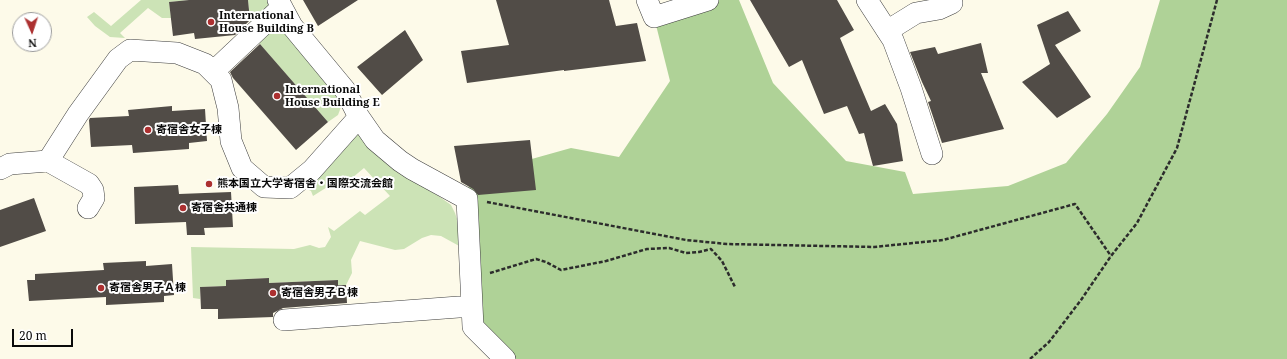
<!DOCTYPE html>
<meta charset="utf-8">
<style>
body{margin:0}
#map{position:relative;width:1287px;height:359px;overflow:hidden;background:#fdfae9;font-family:"Noto Serif",serif}
canvas{display:block}
.north{position:absolute;left:12px;top:12px;width:40px;height:40px;box-sizing:border-box;background:#fff;border:1px solid #9d9d9d;border-radius:50%;rotate:177deg;font-size:11px;font-weight:700;line-height:16px;text-align:center;color:#0a0a0a}
.north::after{content:'';display:block;margin:auto;width:14px;height:18px;background:#ac3030;clip-path:polygon(50% 0,100% 100%,50% 72%,0 100%)}
.scale{position:absolute;left:12px;top:329px;width:61px;height:18px;box-sizing:border-box;border:2px solid #0a0a0a;border-top:0;padding-left:5px;font-size:12px;line-height:14px;white-space:nowrap;color:#0a0a0a;-webkit-text-stroke:3px #fff;paint-order:stroke}
</style>
<div id="map">
<canvas width="1287" height="359"></canvas>
<div class="north">N</div>
<div class="scale">20 m</div>
</div>
<script>
const ctx = document.querySelector('canvas').getContext('2d');
ctx.lineJoin = 'round';
function paint(path, color) { ctx.fillStyle = color; ctx.fill(path, 'evenodd'); }
const poly = rows => new Path2D(rows.map(r => 'M' + r).join(''));
function trace(path, color, width, dash) { ctx.strokeStyle = color; ctx.lineWidth = width; ctx.lineCap = dash ? 'butt' : 'round'; ctx.setLineDash(dash || []); ctx.stroke(path); }
function label(font, color, halo, rows, align = 'center') {
  ctx.font = font + ' "Noto Serif","Noto Sans JP",serif'; ctx.lineWidth = 4; ctx.setLineDash([]); ctx.textBaseline = 'middle'; ctx.strokeStyle = halo; ctx.fillStyle = color; for (const [text, x, y, turn = 0] of rows) {
    ctx.save(); ctx.translate(x, y); ctx.rotate((+turn || 0) * Math.PI / 180); ctx.textAlign = isNaN(turn) ? turn : align; if (halo) ctx.strokeText(text, 0, 0); ctx.fillText(text, 0, 0); ctx.restore();
  }
}
paint(poly([
 [141,0,189,0,169,2,171,18,162,18,148,8,120,33,125,38,110,37,95,26,87,17,94,12,111,26],
 [248,0,272,0,275,6,251,26],
 [279,15,339,97,341,107,338,115,328,122,259,43],
 [358,130,379,156,389,166,440,197,451,205,455,213,459,225,461,247,441,236,431,235,422,238,404,249,395,250,360,241,351,260,352,273,346,285,338,285,338,280,269,283,269,278,226,280,226,286,200,287,200,299,193,298,191,247,294,249,310,245,319,248,325,247,331,237,328,227,334,231,360,211,365,215,390,196,364,168,340,188,332,184,313,196,311,191,303,187]
]), '#cce3b6');
paint(poly([
 [708,0,739,0,773,83,846,161,905,172,913,194,1008,186,1066,163,1107,114,1140,67,1160,0,1287,0,1287,359,505,359,473,327,467,199,474,151,521,162,571,148,619,157,670,81,654,17]
]), '#afd297');
paint(poly([
 [189,0,248,0,250,20,235,35,195,39,194,33,173,36,169,2],
 [303,0,358,0,318,26],
 [496,0,609,0,616,26,637,23,646,61,564,71,564,70,467,83,461,51,509,45],
 [750,0,837,0,854,30,840,38,871,111,885,104,897,124,903,161,873,166,864,133,859,134,847,106,824,114,802,60,789,67],
 [1068,11,1081,31,1055,45,1091,97,1057,118,1022,82,1050,64,1037,25],
 [405,30,423,60,382,95,357,67],
 [981,43,988,73,981,73,1004,129,942,143,928,102,931,101,922,82,910,52,935,47,938,54],
 [260,44,328,122,296,150,233,78,230,72],
 [172,106,172,111,205,109,207,141,189,143,189,149,133,153,132,145,91,147,89,120,90,118,129,116,128,110],
 [530,140,536,190,478,195,473,189,461,182,454,146],
 [178,185,179,194,231,192,233,227,204,228,205,235,187,235,186,222,135,224,134,187],
 [34,198,46,231,0,247,0,210],
 [146,261,146,266,172,264,174,295,164,296,164,302,106,305,106,297,29,301,27,280,35,280,35,274,104,270,103,263],
 [269,278,269,283,338,280,338,285,346,285,347,303,283,308,273,313,273,317,218,319,218,309,201,309,200,287,226,286,226,280]
]), '#514c47');
const minor = poly([
 [278,0,292,26,345,90,359,117,375,140,400,161,412,169,467,199,473,327,505,359],
 [647,0,654,17,708,0],
 [867,0,893,40,911,88,932,154],
 [887,31,916,13,939,9,952,3],
 [213,72,282,7],
 [48,161,89,184,93,190,94,198,88,208],
 [0,169,10,164,48,161,78,114,118,59,130,50,177,53,205,64,221,80,228,108,231,141,242,168,264,187,290,188,312,170,359,117],
 [284,320,472,306]
]);
trace(minor, '#3d3d3d', 22);
trace(poly([
 [487,202,686,240,727,244,874,247,943,240,1075,204,1111,256],
 [490,273,536,259,546,262,561,270,606,261,647,249,669,248,686,253,699,252,711,249,722,261,735,287],
 [1030,359,1049,342,1081,300,1111,256,1137,223,1177,148,1217,0]
]), '#2c2c2c', 2.5, [4, 2]);
trace(minor, '#fff', 21);
for (const [x, y, r, color] of [
 [211,22,4,"#ac3030"],
 [277,96,4,"#ac3030"],
 [148,130,4,"#ac3030"],
 [209,184,4,"#ac3030"],
 [183,208,4,"#ac3030"],
 [101,288,4,"#ac3030"],
 [273,293,4,"#ac3030"]
]) { const dot = new Path2D(); dot.arc(x, y, r, 0, 2 * Math.PI); ctx.fillStyle = color; ctx.fill(dot); trace(dot, '#fff', 1.5); }
label('bold 11px', '#0a0a0a', '#fff', [
 ["International",219,16],
 ["House Building B",219,29],
 ["International",285,90],
 ["House Building E",285,103],
 ["寄宿舎女子棟",156,130],
 ["熊本国立大学寄宿舎・国際交流会館",217,184],
 ["寄宿舎共通棟",191,208],
 ["寄宿舎男子Ａ棟",109,288],
 ["寄宿舎男子Ｂ棟",281,293]
], 'left');
</script>
